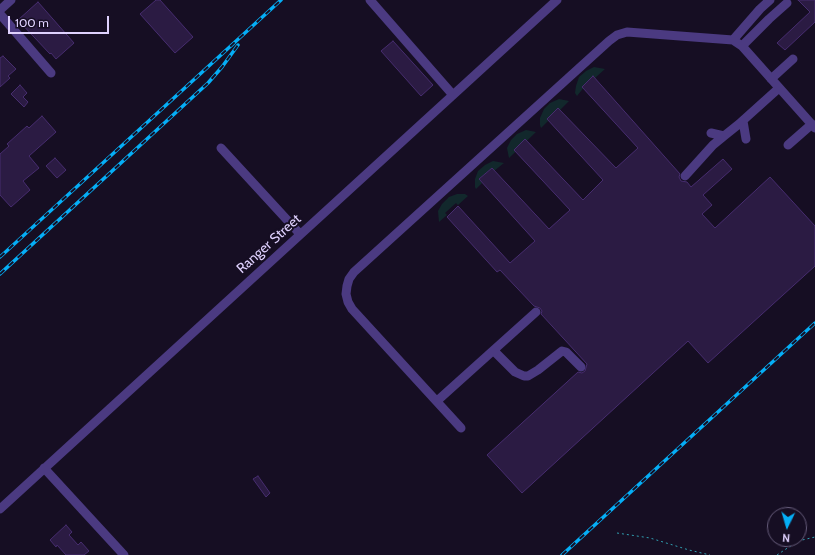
<!DOCTYPE html>
<style>
body{margin:0}
#map{position:relative;width:815px;height:555px;overflow:hidden;background:#160e23;font-family:Cabin,sans-serif}
canvas{display:block}
.north{position:absolute;left:767px;top:507px;width:40px;height:40px;box-sizing:border-box;background:#160e23;border:1px solid #665c7b;border-radius:50%;rotate:185deg;font-size:11px;font-weight:700;line-height:16px;text-align:center;color:#dfd1fe}
.north::after{content:'';display:block;margin:auto;width:14px;height:18px;background:#05aef6;clip-path:polygon(50% 0,100% 100%,50% 72%,0 100%)}
.scale{position:absolute;left:8px;top:16px;width:101px;height:18px;box-sizing:border-box;border:2px solid #dfd1fe;border-top:0;padding-left:5px;font-size:12px;line-height:14px;white-space:nowrap;color:#dfd1fe;-webkit-text-stroke:3px #160e23;paint-order:stroke}
</style>
<div id="map">
<canvas width="815" height="555"></canvas>
<div class="north">N</div>
<div class="scale">100 m</div>
</div>
<script>
const ctx = document.querySelector('canvas').getContext('2d');
ctx.lineJoin = 'round';
function paint(path, color) { ctx.fillStyle = color; ctx.fill(path, 'evenodd'); }
const poly = rows => new Path2D(rows.map(r => 'M' + r).join(''));
function trace(path, color, width, dash) { ctx.strokeStyle = color; ctx.lineWidth = width; ctx.lineCap = dash ? 'butt' : 'round'; ctx.setLineDash(dash || []); ctx.stroke(path); }
function label(font, color, halo, rows, align = 'center') {
  ctx.font = font + ' Cabin,sans-serif'; ctx.lineWidth = 4; ctx.setLineDash([]); ctx.textBaseline = 'middle'; ctx.strokeStyle = halo; ctx.fillStyle = color; for (const [text, x, y, turn = 0] of rows) {
    ctx.save(); ctx.translate(x, y); ctx.rotate((+turn || 0) * Math.PI / 180); ctx.textAlign = isNaN(turn) ? turn : align; if (halo) ctx.strokeText(text, 0, 0); ctx.fillText(text, 0, 0); ctx.restore();
  }
}
paint(poly([
 [594,67,605,69,595,78,593,76,577,96,575,93,576,86,579,77,586,71],
 [559,99,569,101,560,110,558,108,547,119,548,121,541,128,540,125,540,118,544,109,550,103],
 [526,130,536,132,509,158,507,148,511,140,517,134],
 [493,161,504,163,494,171,492,168,479,179,482,183,476,189,475,187,475,179,478,171,485,165],
 [457,194,465,194,468,196,458,205,456,203,445,213,447,215,439,222,438,211,442,204,449,197]
]), '#12282c');
const building = poly([
 [156,0,160,0,193,37,175,53,140,14,156,0],
 [798,0,815,0,815,22,785,50,777,43,810,12,798,0],
 [38,2,74,43,56,59,51,53,50,54,18,20,38,2],
 [393,41,433,85,421,96,381,51,393,41],
 [3,56,16,69,8,76,10,78,0,87,0,58,3,56],
 [593,76,680,174,679,177,681,181,687,182,691,187,723,159,732,169,703,195,712,205,702,214,715,228,770,177,815,226,815,266,708,363,688,341,522,493,487,455,578,372,582,373,585,371,587,364,541,314,542,311,540,308,534,306,500,270,497,272,447,217,458,206,510,263,535,241,479,179,492,168,549,229,570,210,514,150,525,139,583,200,603,180,547,119,558,108,616,168,638,148,582,87,593,76],
 [20,85,27,93,23,97,28,102,24,107,11,94,20,85],
 [42,116,56,132,29,156,39,168,23,181,30,190,11,207,0,195,0,154,9,146,7,144,27,126,29,128,42,116],
 [55,158,66,170,57,178,46,166,55,158],
 [258,476,270,493,266,497,253,479,258,476],
 [66,525,72,532,69,535,78,545,81,542,89,551,84,555,66,555,57,545,56,547,50,540,66,525]
]);
paint(building, '#2b1b43');
trace(building, '#472d6f', 1);
trace(poly([
 [617,533,650,538,689,550,710,555],
 [777,555,798,541,815,537]
]), '#31a0b2', 1, [2, 3]);
trace(poly([
 [370,0,453,95],
 [0,10,11,0],
 [0,14,51,73],
 [733,40,760,9,770,0],
 [742,46,769,19,787,3],
 [771,79,793,59],
 [743,121,746,139],
 [711,133,724,136,739,124,779,88],
 [788,145,812,124],
 [221,148,300,234],
 [685,176,713,145,724,136],
 [494,351,515,372,524,376,528,376,538,370,562,351,566,352,581,367],
 [437,401,536,312],
 [461,428,352,309,348,302,346,294,347,286,349,279,354,272,609,41,617,35,627,32,733,40,742,46,815,128],
 [44,468,124,555],
 [0,509,557,0]
]), '#4b3a81', 9);
const rail = poly([
 [0,257,281,0],
 [0,274,208,83,222,67,238,45],
 [562,555,815,323]
]);
trace(rail, '#05aef6', 3.5);
trace(rail, '#160e23', 2, [6]);
label('14px', '#dfd1fe', '#160e23', [
 ["Ranger Street",269,244,-42]
]);
</script>
